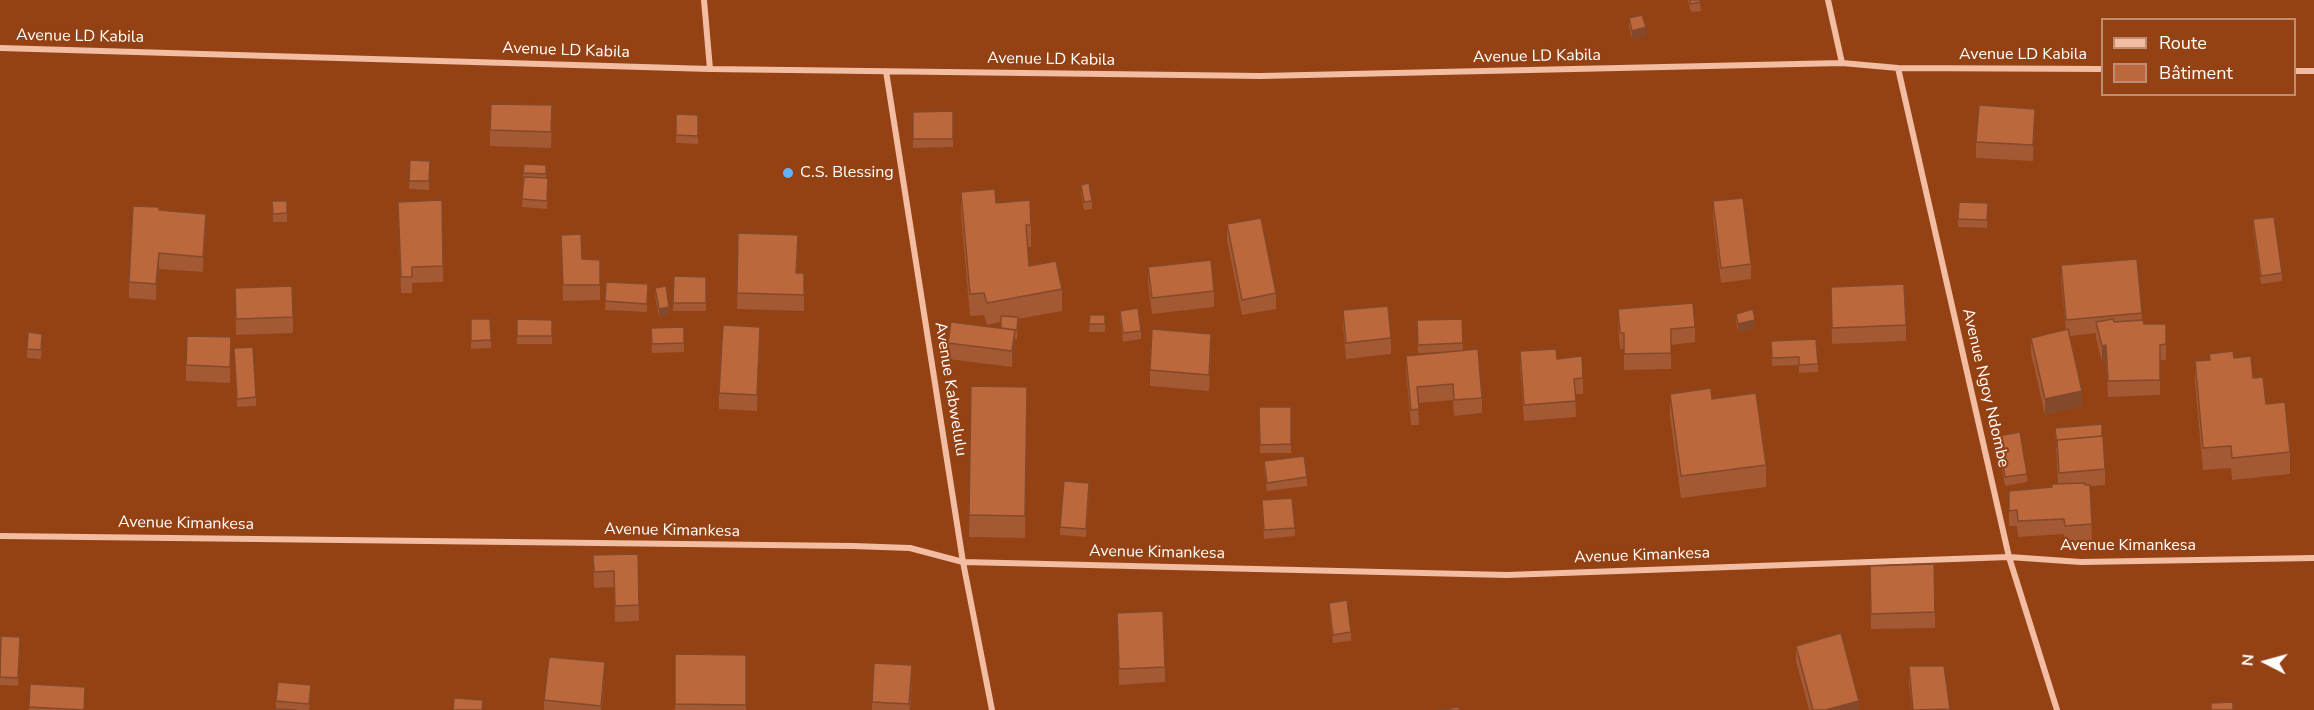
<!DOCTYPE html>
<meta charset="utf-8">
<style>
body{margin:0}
#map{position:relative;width:2314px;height:710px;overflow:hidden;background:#944113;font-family:"Nunito Sans",sans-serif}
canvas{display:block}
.legend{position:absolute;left:2101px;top:18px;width:195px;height:78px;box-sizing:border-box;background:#944113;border:2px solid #bf8d71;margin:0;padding:8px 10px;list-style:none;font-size:18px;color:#fff}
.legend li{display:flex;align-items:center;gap:12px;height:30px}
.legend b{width:30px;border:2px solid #bf8d71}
.north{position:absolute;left:2236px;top:632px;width:60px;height:60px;-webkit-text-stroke:4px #944113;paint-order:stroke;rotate:276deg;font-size:16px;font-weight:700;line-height:24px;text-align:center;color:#fff}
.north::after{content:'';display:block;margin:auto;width:21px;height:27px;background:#fff;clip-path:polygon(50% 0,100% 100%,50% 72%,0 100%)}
</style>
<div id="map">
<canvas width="2314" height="710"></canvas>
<ul class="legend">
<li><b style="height:8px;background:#f2bda2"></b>Route</li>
<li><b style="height:16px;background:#bc683c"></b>Bâtiment</li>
</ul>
<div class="north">N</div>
</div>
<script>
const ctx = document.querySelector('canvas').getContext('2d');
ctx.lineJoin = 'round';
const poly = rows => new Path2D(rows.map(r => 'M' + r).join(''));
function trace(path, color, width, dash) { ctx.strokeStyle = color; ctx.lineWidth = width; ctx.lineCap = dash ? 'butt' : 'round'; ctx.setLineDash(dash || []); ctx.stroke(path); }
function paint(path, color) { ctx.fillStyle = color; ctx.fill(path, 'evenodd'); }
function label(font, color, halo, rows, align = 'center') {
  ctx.font = font + ' "Nunito Sans",sans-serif'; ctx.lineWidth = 4.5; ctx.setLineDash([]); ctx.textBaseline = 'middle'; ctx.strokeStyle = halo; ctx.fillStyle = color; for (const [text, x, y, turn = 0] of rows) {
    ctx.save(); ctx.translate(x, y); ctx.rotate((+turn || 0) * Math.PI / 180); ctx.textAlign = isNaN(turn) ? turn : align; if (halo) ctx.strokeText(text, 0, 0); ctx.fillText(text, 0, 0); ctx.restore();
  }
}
trace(poly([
 [704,0,710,69],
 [1828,0,1842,63],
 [0,48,710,69,1261,76,1842,63,1898,68,2102,69],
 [1898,68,2009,557,2057,710],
 [886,71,963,562,992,710],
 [2294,71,2314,71],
 [0,536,853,546,910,548,963,562,1507,575,2009,557,2081,562,2314,558]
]), '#f2bda2', 6);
paint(poly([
 [1688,0,1700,0,1701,11,1691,12],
 [1629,18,1646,36,1632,39,1629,27],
 [953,111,953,147,913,148,913,112],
 [676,114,698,115,698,144,676,143],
 [552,121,551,148,490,146,490,130],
 [2035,125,2033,161,1976,158,1976,142],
 [410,160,430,161,429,190,409,189],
 [546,165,546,178,548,187,547,209,522,207,523,173],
 [1081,185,1092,201,1092,209,1084,210,1081,193],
 [961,192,996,203,1031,225,1031,247,1027,247,1029,266,1062,289,1062,311,1018,319,1017,339,1015,339,1012,367,948,359,948,343,1001,328,1001,322,987,325,984,315,970,316,961,214],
 [272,201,287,201,287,222,273,222],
 [1713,201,1751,264,1751,279,1721,283,1713,217],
 [398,202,443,266,443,282,412,283,412,293,401,293],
 [1959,202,1988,203,1987,228,1958,227],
 [159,210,206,230,203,272,159,269,156,300,129,298,129,282],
 [2253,219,2282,273,2282,281,2261,284,2253,228],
 [1227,224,1276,293,1276,309,1242,315,1227,240],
 [738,233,798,250,797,273,804,273,804,311,737,309],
 [561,235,582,259,600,260,600,300,563,301],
 [2061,265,2142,313,2142,320,2144,324,2166,324,2166,360,2160,360,2160,395,2108,397,2106,361,2102,362,2096,338,2096,333,2070,336,2082,406,2045,415,2031,353,2031,338,2066,330,2061,281],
 [1148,267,1214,291,1214,307,1152,314,1148,282],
 [674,276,706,277,706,311,673,311],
 [606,282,648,284,647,312,605,310],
 [1831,287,1906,325,1906,341,1832,344],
 [235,288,293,317,293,333,236,335],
 [655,288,669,315,659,317,655,296],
 [1618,309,1695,327,1695,342,1671,345,1671,369,1624,370,1624,349,1620,349,1618,325],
 [1343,310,1391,338,1391,354,1346,359,1343,326],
 [1120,311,1141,331,1141,339,1123,342,1120,319],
 [1736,314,1755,328,1738,332,1736,322],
 [1090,315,1105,315,1105,332,1089,332],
 [471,319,491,340,491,348,471,349],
 [517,319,552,320,552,344,517,344],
 [1462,319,1463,350,1482,398,1482,413,1454,416,1453,400,1418,403,1419,425,1411,425,1406,371,1406,356,1446,352,1418,353,1417,320],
 [651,328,684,343,684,352,652,353],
 [1771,341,1818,364,1818,372,1799,373,1799,365,1772,366],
 [42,342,41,359,27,358,27,349],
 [760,343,757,411,719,409,719,393],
 [234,348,256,397,256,406,237,407],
 [1211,350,1209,391,1150,386,1150,370],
 [1520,351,1557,359,1583,378,1583,394,1575,394,1576,417,1524,421,1520,367],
 [231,353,230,383,186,381,186,365],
 [2209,354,2234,358,2253,378,2290,452,2290,474,2232,480,2231,468,2203,470,2195,383,2195,361,2209,360],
 [971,386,1027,387,1025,538,969,537],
 [1670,394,1712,399,1766,465,1766,487,1681,498,1670,416],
 [1259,407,1291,407,1291,453,1260,453],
 [2055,428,2105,469,2105,485,2090,486,2092,540,2065,542,2064,534,2018,537,2017,526,2009,526,2009,491,2052,487,2058,483],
 [1998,436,2027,474,2027,482,2005,486,1998,444],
 [1264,461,1307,477,1307,486,1267,491,1264,470],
 [1089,492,1086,537,1060,535,1060,527],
 [1262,500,1295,528,1295,536,1264,539],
 [638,554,639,621,615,622,614,587,594,588,593,555],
 [1870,566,1935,612,1935,628,1871,629],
 [1329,603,1351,632,1351,641,1333,643,1329,611],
 [1117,613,1165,667,1165,682,1119,685],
 [20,645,18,686,0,685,0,659],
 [1796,646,1859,710,1809,710,1796,661],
 [675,654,746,655,746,710,675,710],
 [1909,666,1944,666,1950,710,1912,710,1909,682],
 [605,678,602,710,544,710,544,700],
 [912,681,910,710,872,710,872,702],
 [30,684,85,687,85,710,29,710],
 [311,694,309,710,275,710,276,709,276,701]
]), '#a25934');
paint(poly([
 [1646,27,1646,36,1632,39,1632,31],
 [2035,109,2035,125,2033,161,2033,145],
 [206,214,206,230,203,272,203,257],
 [159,253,159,269,156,300,156,284],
 [669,307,669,315,659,317,659,309],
 [1755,320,1755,328,1738,332,1738,324],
 [760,327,760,343,757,411,757,395],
 [1015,330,1015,346,1012,367,1012,351],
 [231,337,231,353,230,383,230,367],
 [2106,345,2106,361,2102,362,2102,346],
 [2082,391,2082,406,2045,415,2045,399],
 [605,662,605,678,602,710,601,710],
 [912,665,912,681,909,710,909,704],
 [1859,701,1859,710,1825,710]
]), '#84492a');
const building = poly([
 [1690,0,1700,0,1701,2,1691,4,1690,0],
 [1642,15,1646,27,1632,31,1629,18,1642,15],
 [491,104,552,105,551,132,490,130,491,104],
 [1979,105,2035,109,2033,145,1976,142,1979,105],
 [953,111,953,139,913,139,913,112,953,111],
 [676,114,698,115,698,136,676,135,676,114],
 [410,160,430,161,429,181,409,181,410,160],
 [524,164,546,165,546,174,523,173,524,164],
 [524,177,548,178,547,201,522,199,524,177],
 [1089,183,1092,201,1084,202,1081,185,1089,183],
 [995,189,996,203,1030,200,1031,225,1026,225,1029,266,1056,261,1062,289,987,303,984,293,970,294,961,192,995,189],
 [1743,198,1751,264,1721,268,1713,201,1743,198],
 [442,200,443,266,412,267,412,277,401,277,398,202,442,200],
 [272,201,287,201,287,213,273,214,272,201],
 [1959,202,1988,203,1987,220,1958,219,1959,202],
 [133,206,159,207,159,210,206,214,203,257,159,253,156,284,129,282,133,206],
 [2274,217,2282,273,2261,276,2253,219,2274,217],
 [1261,218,1276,293,1242,300,1227,224,1261,218],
 [738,233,798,235,796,273,804,273,804,295,737,293,738,233],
 [581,234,582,259,600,260,600,285,563,285,561,235,581,234],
 [2137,259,2142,313,2066,320,2061,265,2137,259],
 [1211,260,1214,291,1152,298,1148,267,1211,260],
 [674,276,706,277,706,303,673,303,674,276],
 [606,282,648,284,647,304,605,301,606,282],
 [1904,284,1906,325,1832,328,1831,287,1904,284],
 [292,286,293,317,236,319,235,288,292,286],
 [666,286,669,307,659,309,655,288,666,286],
 [1693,303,1695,327,1671,329,1671,353,1624,354,1624,333,1620,333,1618,309,1693,303],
 [1388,306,1391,338,1346,343,1343,310,1388,306],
 [1138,308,1141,331,1123,333,1120,311,1138,308],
 [1753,309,1755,320,1738,324,1736,314,1753,309],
 [1090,315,1105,315,1105,324,1089,324,1090,315],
 [1001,316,1018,317,1017,330,1001,328,1001,316],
 [471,319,490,319,491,340,471,341,471,319],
 [517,319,552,320,552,336,517,336,517,319],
 [1462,319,1463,343,1418,345,1417,320,1462,319],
 [2113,319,2114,322,2143,320,2144,324,2166,324,2166,344,2160,345,2160,380,2108,381,2106,345,2102,346,2096,322,2113,319],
 [951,322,1015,330,1012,351,948,343,951,322],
 [723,325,760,327,757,395,719,393,723,325],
 [684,327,684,343,652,344,651,328,684,327],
 [1152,329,1211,334,1209,375,1150,370,1152,329],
 [2068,329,2082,391,2045,399,2031,338,2068,329],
 [28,332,42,334,41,350,27,349,28,332],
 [187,336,231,337,230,367,186,365,187,336],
 [1816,339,1818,364,1799,365,1799,357,1772,358,1771,341,1816,339],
 [253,347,256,397,237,399,234,348,253,347],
 [1478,349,1482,398,1454,400,1453,384,1417,387,1419,409,1411,410,1406,356,1478,349],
 [1556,349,1557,359,1582,356,1583,378,1574,379,1576,401,1524,405,1520,351,1556,349],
 [2233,351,2234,358,2251,356,2253,378,2263,377,2266,404,2285,402,2290,452,2232,458,2231,446,2203,448,2195,361,2210,360,2209,354,2233,351],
 [971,386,1027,387,1025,516,969,515,971,386],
 [1711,388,1712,399,1756,393,1766,465,1681,476,1670,394,1711,388],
 [1259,407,1291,407,1291,444,1260,445,1259,407],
 [2102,424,2102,436,2057,440,2057,447,2055,428,2102,424],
 [2020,432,2027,474,2005,477,1998,436,2020,432],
 [2103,436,2105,469,2059,473,2057,440,2103,436],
 [1304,456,1307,477,1267,483,1264,461,1304,456],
 [1064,481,1089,483,1086,529,1060,527,1064,481],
 [2085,483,2085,485,2090,485,2092,524,2065,526,2064,519,2018,521,2017,510,2009,511,2009,491,2052,487,2052,484,2085,483],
 [1292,498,1295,528,1264,530,1262,500,1292,498],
 [638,554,639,605,615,606,614,571,594,572,593,555,638,554],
 [1934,564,1935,612,1871,614,1870,566,1934,564],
 [1347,600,1351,632,1333,635,1329,603,1347,600],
 [1163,611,1165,667,1119,669,1117,613,1163,611],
 [1841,633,1859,701,1825,710,1813,710,1796,646,1841,633],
 [1,636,20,637,18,678,0,677,1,636],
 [675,654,746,655,746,705,675,704,675,654],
 [549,657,605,662,601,706,544,700,549,657],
 [874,663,912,665,909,704,872,702,874,663],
 [1909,666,1944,666,1950,709,1913,710,1909,666],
 [278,682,311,685,309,704,276,701,278,682],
 [30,684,85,687,84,710,29,707,30,684],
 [454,698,483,700,482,710,453,710,454,698],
 [2233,702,2233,710,2211,710,2211,703,2233,702],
 [1459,707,1460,710,1435,710,1459,707],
 [275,709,296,710,275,710,275,709]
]);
paint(building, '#bc683c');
trace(building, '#84492a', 1.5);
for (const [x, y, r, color] of [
 [788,173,6,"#63b1ff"]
]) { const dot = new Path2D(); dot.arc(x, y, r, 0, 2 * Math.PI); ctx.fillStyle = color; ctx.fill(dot); trace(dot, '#944113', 2); }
label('16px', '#fff', '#944113', [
 ["Avenue LD Kabila",80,37,1],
 ["Avenue LD Kabila",566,51,2],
 ["Avenue LD Kabila",2023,55],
 ["Avenue LD Kabila",1537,57,-1],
 ["Avenue LD Kabila",1051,60,1],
 ["Avenue Ngoy Ndombe",1985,388,77],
 ["Avenue Kabwelulu",950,389,81],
 ["Avenue Kimankesa",186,524,1],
 ["Avenue Kimankesa",672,531,1],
 ["Avenue Kimankesa",2128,546],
 ["Avenue Kimankesa",1157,553,1],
 ["Avenue Kimankesa",1642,556,-2]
]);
label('16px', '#fff', '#944113', [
 ["C.S. Blessing",800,173]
], 'left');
</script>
